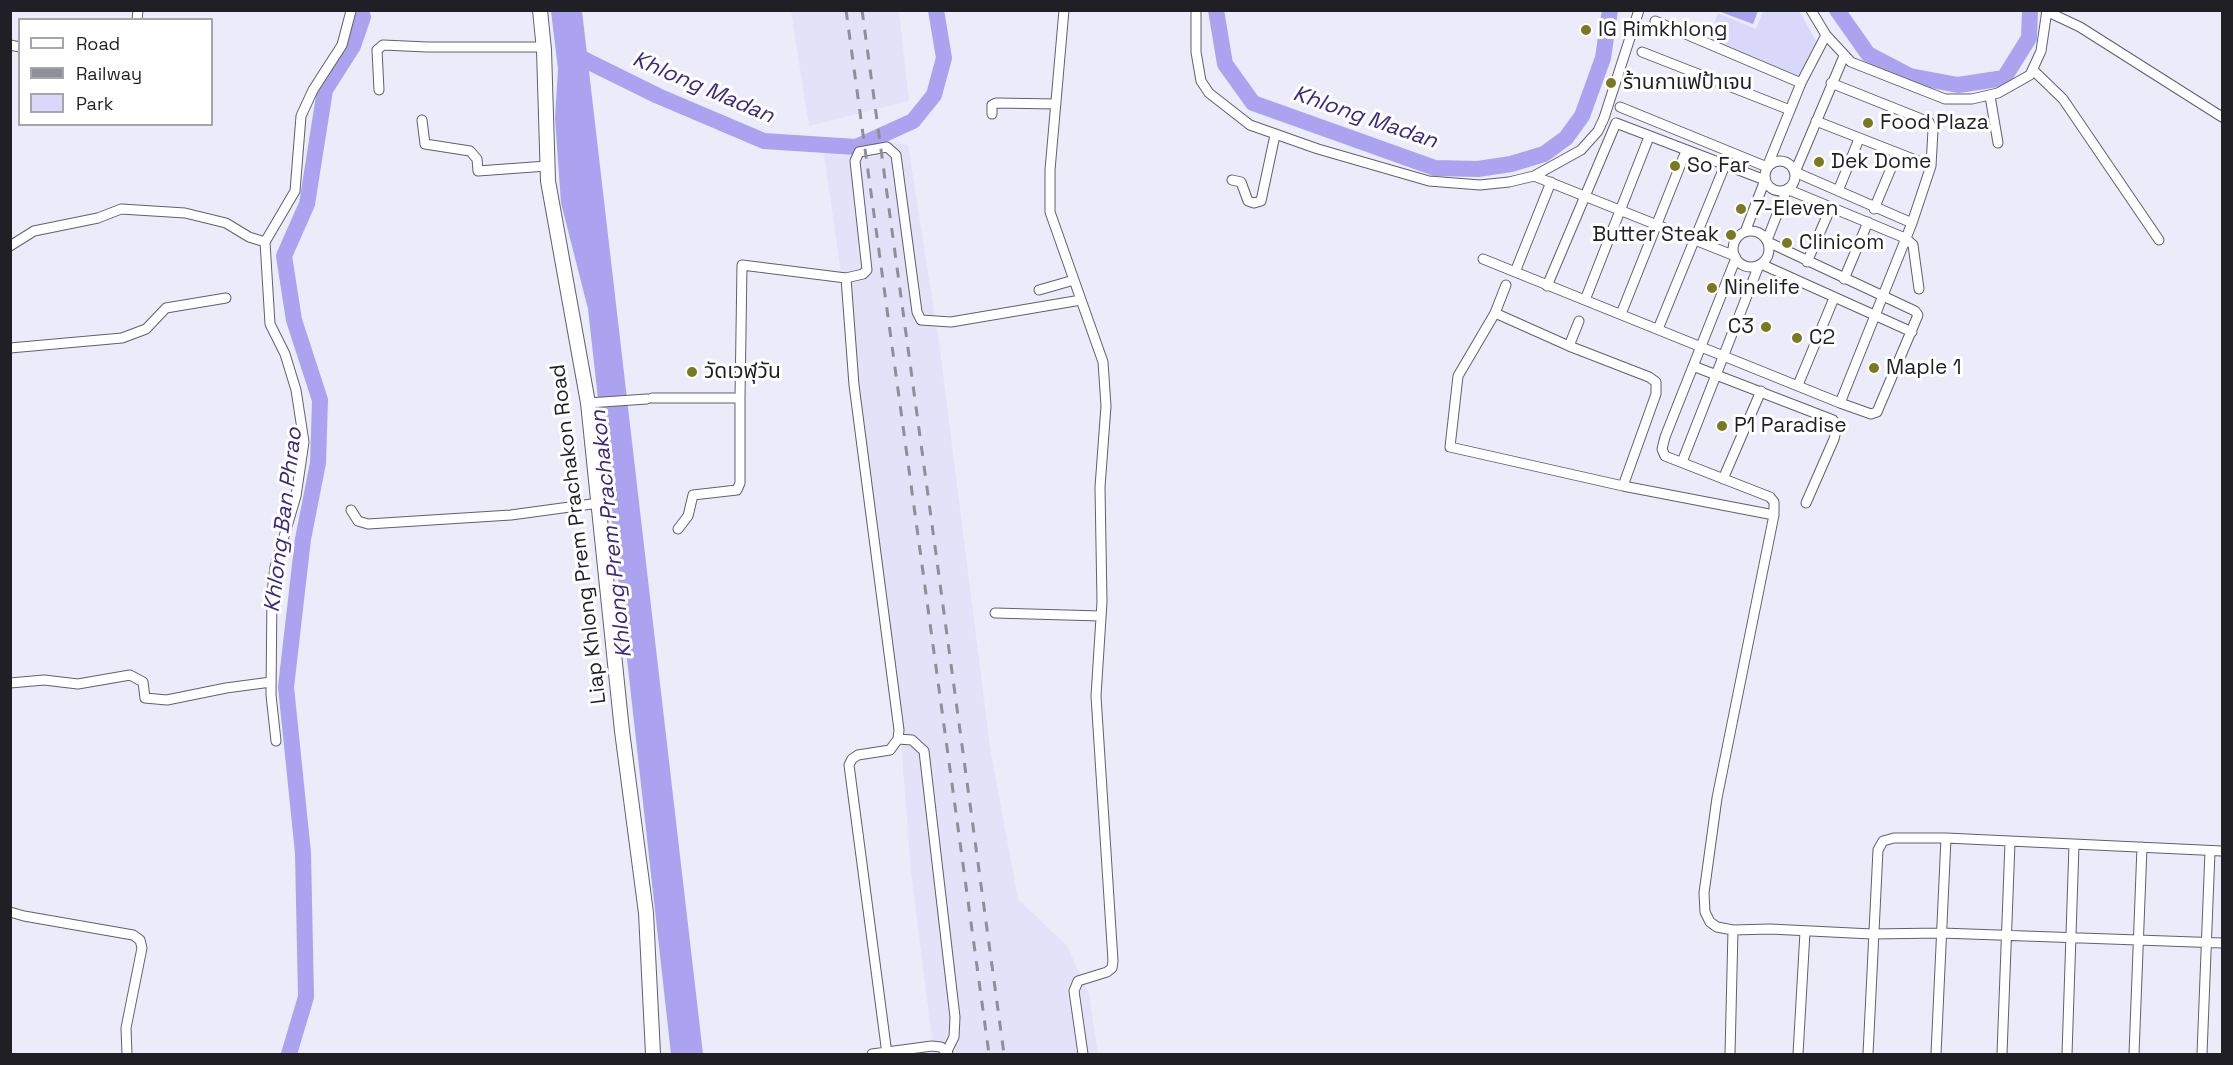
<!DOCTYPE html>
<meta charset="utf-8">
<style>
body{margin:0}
#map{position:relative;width:2233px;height:1065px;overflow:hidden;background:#ebebfa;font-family:"Space Grotesk",sans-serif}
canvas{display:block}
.frame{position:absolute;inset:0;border:12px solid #201f25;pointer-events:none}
.legend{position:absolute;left:18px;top:18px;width:195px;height:108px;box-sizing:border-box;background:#fff;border:2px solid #a6a5a8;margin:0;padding:8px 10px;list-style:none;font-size:18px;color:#201f25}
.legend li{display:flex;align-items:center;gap:12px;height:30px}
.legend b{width:30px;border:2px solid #a6a5a8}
</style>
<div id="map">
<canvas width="2233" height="1065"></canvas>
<div class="frame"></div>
<ul class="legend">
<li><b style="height:8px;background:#fff"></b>Road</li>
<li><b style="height:8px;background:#8f8f9a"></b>Railway</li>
<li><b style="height:16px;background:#dad8fa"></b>Park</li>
</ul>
</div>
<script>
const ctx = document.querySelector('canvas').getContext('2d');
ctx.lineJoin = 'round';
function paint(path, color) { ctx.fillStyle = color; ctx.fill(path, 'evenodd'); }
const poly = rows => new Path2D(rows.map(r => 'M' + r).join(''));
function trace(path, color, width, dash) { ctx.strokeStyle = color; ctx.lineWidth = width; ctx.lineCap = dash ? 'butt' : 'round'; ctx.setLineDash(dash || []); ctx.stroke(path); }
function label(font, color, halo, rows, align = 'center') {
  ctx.font = font + ' "Space Grotesk","Noto Sans Thai",sans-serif'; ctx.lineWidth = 6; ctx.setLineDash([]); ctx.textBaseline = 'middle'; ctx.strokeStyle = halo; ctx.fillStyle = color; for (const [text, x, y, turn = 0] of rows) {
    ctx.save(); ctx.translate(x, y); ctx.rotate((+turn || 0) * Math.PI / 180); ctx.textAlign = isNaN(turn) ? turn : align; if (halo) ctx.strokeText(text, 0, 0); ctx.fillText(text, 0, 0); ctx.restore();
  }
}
paint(poly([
 [791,11,899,11,909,101,809,126],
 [884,141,908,145,939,342,990,747,1018,899,1067,946,1089,994,1098,1054,934,1054,911,872,894,650,824,153]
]), '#e3e2f9');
paint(poly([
 [1799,10,1817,43,1798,80,1708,41,1718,13,1756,29,1763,11]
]), '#dad8fa');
paint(poly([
 [551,11,582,11,703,1054,671,1054,588,309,561,203,555,118,558,69],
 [1718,11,1758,11,1753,24]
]), '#aba3ef');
trace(poly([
 [1216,10,1225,64,1253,103,1435,168,1478,169,1511,164,1544,154,1566,138,1582,116,1603,58,1610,10],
 [1837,10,1868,54,1910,76,1958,85,2004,78,2029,38,2030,10],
 [571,53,658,96,764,141,856,147,913,121,934,95,944,58,936,10],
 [289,1054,306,997,303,853,286,687,303,539,318,463,320,400,294,320,284,256,307,204,325,90,353,46,363,17,359,10]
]), '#aba3ef', 16);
const street = poly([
 [1064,10,1050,170,1050,212,1103,362,1106,406,1100,487,1102,602,1096,696,1113,961,1112,968,1107,972,1078,981,1074,991,1083,1054],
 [1196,10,1196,52,1201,81,1209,93,1250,125,1318,149,1429,181,1480,185,1509,182,1534,176,1581,150,1598,131,1604,118,1639,10],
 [1811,10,1826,35,1851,62,1945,99,1972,99,1998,93,2030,75,2041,51,2047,10],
 [2046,11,2080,27,2222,117],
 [137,20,138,10],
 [1655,21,1801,83],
 [10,45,20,47],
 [1642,52,1790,110],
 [1844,56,1795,172,1912,223],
 [2033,70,2063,99,2159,240],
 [1831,83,1929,122,1933,130,1931,166,1912,223,1840,403],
 [379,90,377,50,383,45,427,47,544,47],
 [1990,96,1998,143],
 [1620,107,1767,167,1801,83,1826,35],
 [992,114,992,105,996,103,1056,104],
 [422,120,425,144,470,151,477,159,478,171,547,166],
 [1816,121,1931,166],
 '1765 176a15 15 0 1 1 30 0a15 15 0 1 1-30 0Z',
 [1534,176,1735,256],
 [1232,180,1241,182,1248,201,1254,203,1261,201,1275,135],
 [1838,191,1859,139],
 [1874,209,1897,154],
 '1733 249a18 18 0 1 1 36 0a18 18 0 1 1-36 0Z',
 [1767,240,1787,189,1905,238,1913,245,1919,289],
 [10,246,34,231,98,218,121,209,185,213,226,223,249,237,265,242],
 [1736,258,1665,437,1662,449,1665,456,1770,497,1774,502,1774,515,1717,798,1704,893,1705,912,1710,922,1717,927,1733,930,1770,929,1872,934,1941,933,2222,943],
 [1483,259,1840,403,1871,414,1877,412,1918,315,1915,311,1768,242],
 [1807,262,1831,207],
 [1761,264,1912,332],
 [1515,272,1551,182],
 [846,278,854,385,899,730,898,739,890,750,858,755,852,759,849,765,887,1054],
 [1844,279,1868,222],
 [1547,286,1616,123,1765,180,1745,232],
 [1039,290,1074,280],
 [1585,300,1649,137],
 [1495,313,1506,285],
 [1621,314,1686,151],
 [1658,329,1725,165],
 [1569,346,1495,313,1458,376,1450,447,1623,486,1656,394,1656,382,1649,377,1569,346,1579,321],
 [10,348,122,338,146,329,166,308,226,298],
 [1693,366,1833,420,1837,426,1834,439,1806,503],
 [1798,385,1834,298],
 [652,398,740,398,742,265,846,278,863,274,867,270,855,161,859,152,887,147,896,155,917,312,921,320,951,322,1081,300],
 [588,403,647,399],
 [1682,462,1759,265],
 [1723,479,1761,391],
 [1623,486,1774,515],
 [351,510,358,521,368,524,511,515,599,503],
 [678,529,688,516,693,495,737,490,740,483,740,398],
 [995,613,1101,616],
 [10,683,44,680,78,684,130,675,143,682,145,698,167,700,226,688,271,682],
 [898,739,912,740,924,751,955,1017,954,1037,947,1051],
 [276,741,271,695,272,593,275,567,296,496,304,442,296,390,285,354,270,324,265,242,295,191,301,116,313,90,342,45,351,11],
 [10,912,24,916,133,935,140,940,142,948,126,1028,127,1054],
 [872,1054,932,1046,941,1047,948,1054],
 [1730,1054,1733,930],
 [1798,1054,1805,932],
 [1868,1054,1878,850,1883,841,1894,838,1946,838,2222,851],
 [1936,1054,1946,838],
 [2002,1054,2010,842],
 [2067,1054,2074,845],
 [2134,1054,2142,847],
 [2202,1054,2210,851]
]);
const secondary = poly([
 [540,10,544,50,548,181,588,403,622,731,646,913,653,1054]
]);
trace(street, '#61606d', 11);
trace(secondary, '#61606d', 16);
trace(street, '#fff', 9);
trace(secondary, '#fff', 14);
trace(poly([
 [846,10,989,1054],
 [862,10,1004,1054]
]), '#8f8f9a', 3, [10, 10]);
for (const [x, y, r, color] of [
 [1586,30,6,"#7b791f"],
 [1611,83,6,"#7b791f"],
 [1868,123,6,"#7b791f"],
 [1819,162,6,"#7b791f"],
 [1675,166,6,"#7b791f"],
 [1741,209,6,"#7b791f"],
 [1731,235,6,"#7b791f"],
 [1787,243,6,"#7b791f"],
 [1712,288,6,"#7b791f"],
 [1766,327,6,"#7b791f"],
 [1797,338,6,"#7b791f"],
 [1874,368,6,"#7b791f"],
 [692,372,6,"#7b791f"],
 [1722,426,6,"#7b791f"]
]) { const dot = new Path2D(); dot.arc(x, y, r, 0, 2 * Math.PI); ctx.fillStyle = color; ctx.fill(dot); trace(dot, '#fff', 2); }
label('21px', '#201f25', '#fff', [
 ["IG Rimkhlong",1598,30],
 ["ร้านกาแฟป้าเจน",1623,83],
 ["Food Plaza",1880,123],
 ["Dek Dome",1831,162],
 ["So Far",1687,166],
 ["7-Eleven",1753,209],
 ["Butter Steak",1719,235,"right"],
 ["Clinicom",1799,243],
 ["Ninelife",1724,288],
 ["C3",1754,327,"right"],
 ["C2",1809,338],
 ["Maple 1",1886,368],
 ["วัดเวฬุวัน",704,372],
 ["P1 Paradise",1734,426]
], 'left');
label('21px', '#201f25', '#fff', [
 ["Liap Khlong Prem Prachakon Road",579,534,-97]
]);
label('italic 22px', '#3c277e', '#fff', [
 ["Khlong Madan",703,88,23],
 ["Khlong Madan",1365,118,19],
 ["Khlong Ban Phrao",284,520,-83],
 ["Khlong Prem Prachakon",612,534,-96]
]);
</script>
